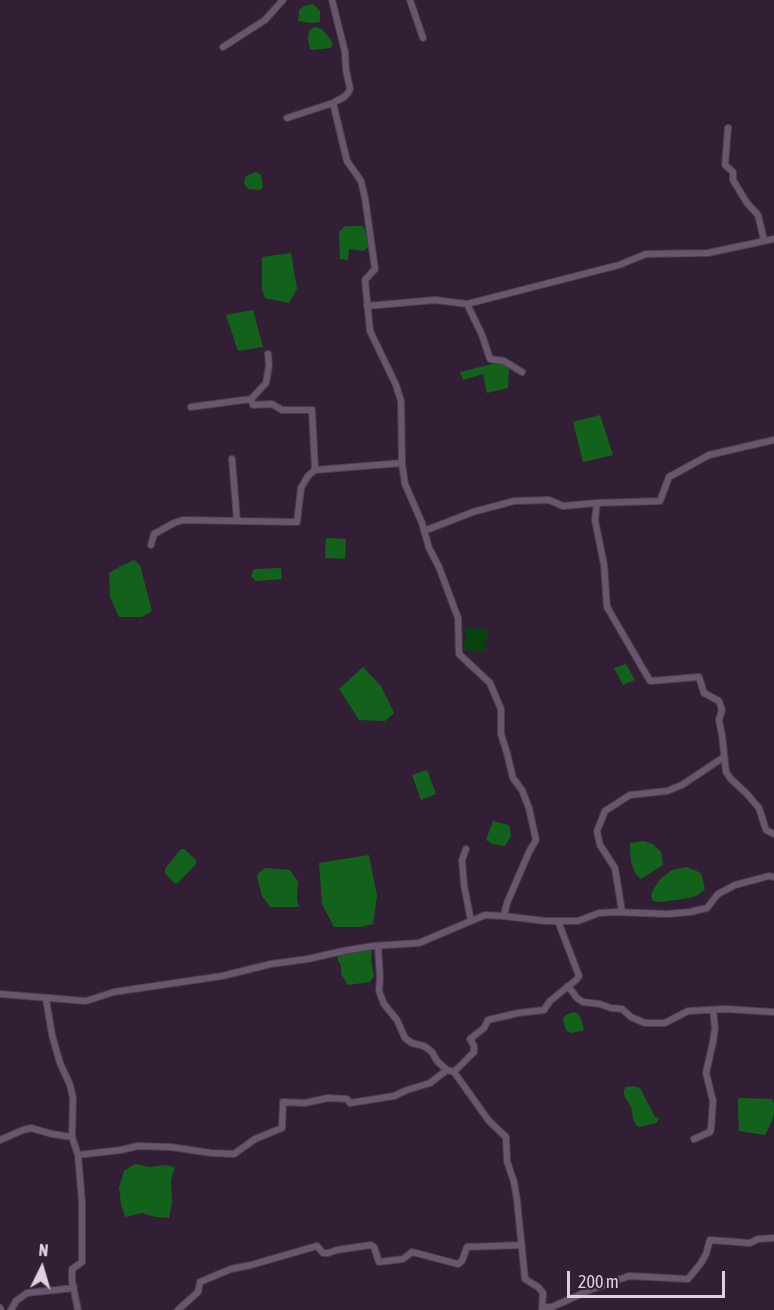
<!DOCTYPE html>
<style>
body{margin:0}
#map{position:relative;width:774px;height:1310px;overflow:hidden;background:#321f36;font-family:"Asap Condensed",sans-serif}
canvas{display:block}
.north{position:absolute;left:12px;top:1238px;width:60px;height:60px;-webkit-text-stroke:4px #321f36;paint-order:stroke;rotate:5deg;font-size:16px;font-weight:700;line-height:24px;text-align:center;color:#ddd1df}
.north::after{content:'';display:block;margin:auto;width:21px;height:27px;background:#ddd1df;clip-path:polygon(50% 0,100% 100%,50% 72%,0 100%)}
.scale{position:absolute;left:567px;top:1271px;width:158px;height:27px;box-sizing:border-box;border:3px solid #ddd1df;border-top:0;padding-left:8px;font-size:18px;line-height:21px;white-space:nowrap;color:#ddd1df;-webkit-text-stroke:4px #321f36;paint-order:stroke}
</style>
<div id="map">
<canvas width="774" height="1310"></canvas>
<div class="north">N</div>
<div class="scale">200 m</div>
</div>
<script>
const ctx = document.querySelector('canvas').getContext('2d');
ctx.lineJoin = 'round';
function paint(path, color) { ctx.fillStyle = color; ctx.fill(path, 'evenodd'); }
const poly = rows => new Path2D(rows.map(r => 'M' + r).join(''));
function trace(path, color, width, dash) { ctx.strokeStyle = color; ctx.lineWidth = width; ctx.lineCap = dash ? 'butt' : 'round'; ctx.setLineDash(dash || []); ctx.stroke(path); }
paint(poly([
 [467,627,488,630,485,652,463,650]
]), '#07410e');
paint(poly([
 [313,4,320,11,320,22,312,23,298,21,299,10,304,6],
 [314,27,322,29,331,40,333,45,330,48,313,50,310,49,308,39,309,31],
 [256,172,261,175,263,187,260,190,249,189,246,187,244,182,246,176],
 [345,226,363,226,370,245,364,251,349,249,348,260,340,259,339,232],
 [291,253,297,289,289,303,265,298,262,289,262,257],
 [253,310,263,347,238,351,226,315],
 [500,362,509,369,508,388,487,393,483,374,463,380,460,372],
 [600,415,613,455,583,462,573,422],
 [326,538,346,539,345,559,325,558],
 [134,560,140,565,152,611,142,617,119,617,110,597,109,573,121,566],
 [281,568,282,579,256,581,251,576,254,569],
 [626,664,635,680,623,685,614,668],
 [363,667,381,686,394,713,385,721,359,720,339,689],
 [427,770,436,794,421,800,412,775],
 [493,821,509,825,511,836,505,846,493,844,486,840],
 [643,841,653,844,661,852,663,865,641,879,635,873,631,862,630,848,630,843],
 [181,849,184,849,196,860,196,864,178,883,175,883,171,880,165,873,165,869],
 [369,855,377,896,373,924,361,927,334,927,322,904,319,863],
 [687,867,701,873,705,889,698,895,689,898,661,902,653,901,651,896,653,890,661,878,672,870],
 [265,868,290,870,298,882,297,900,299,907,270,907,262,896,257,877,259,872],
 [372,948,371,961,374,976,370,982,348,985,341,974,341,965,338,961,338,956],
 [574,1012,577,1013,580,1016,584,1029,582,1031,570,1033,566,1030,563,1018,566,1015],
 [634,1086,640,1088,655,1117,660,1118,656,1123,640,1127,636,1125,633,1119,632,1109,624,1095,624,1090,626,1087],
 [739,1098,772,1099,774,1103,774,1113,772,1121,765,1135,739,1131,738,1110,738,1100],
 [135,1164,150,1167,165,1165,175,1167,171,1180,172,1202,169,1218,156,1217,142,1213,125,1217,121,1204,119,1188,124,1171]
]), '#13621b');
const minor = poly([
 [332,0,345,52,346,70,350,89,348,93,344,97,333,103,347,161,361,181,365,198,375,269,365,280,370,331,396,385,401,401,402,463,405,484,422,523,429,548,439,567,458,618,459,654,490,683,501,709,501,734,507,753,513,778,522,790,529,808,536,840,529,852,507,903,504,916],
 [410,0,423,38],
 [223,47,265,20,283,0],
 [287,118,333,103],
 [728,128,725,165,733,172,733,180,747,203,758,215,764,240],
 [467,304,482,335,490,359,504,361,522,372],
 [367,306,435,300,467,304,619,265,646,254,708,253,774,239],
 [268,354,269,366,266,383,251,399,253,405,272,404,282,410,312,410,315,470],
 [191,407,251,399],
 [232,459,237,521],
 [597,503,595,520,604,565,607,607,650,681,699,677,704,693,719,701,722,710,719,720,722,735,726,772,731,779,747,794,759,808,766,830,774,834],
 [424,531,473,512,514,501,549,500,563,506,597,503,660,501,669,477,709,455,774,440],
 [151,545,154,534,174,523,183,520,297,522,301,488,308,476,315,470,402,463],
 [466,849,462,860,464,885,471,921],
 [622,912,615,868,600,845,597,831,605,811,630,795,667,791,682,785,724,757],
 [378,946,380,978,379,991,384,1004,397,1020,405,1038,412,1043,424,1046,432,1052,437,1061,447,1070,454,1072,489,1121,506,1137,507,1161,514,1182,517,1200,525,1279,538,1287,543,1293,542,1310],
 [568,986,577,998,583,1002,600,1004,611,1008,622,1009,631,1017,645,1023,665,1023,688,1011,725,1009,774,1012],
 [0,994,86,1001,114,992,222,976,271,964,308,959,343,951,373,946,419,943,485,915,504,916,545,921,578,921,599,913,615,912,667,914,690,912,707,908,718,894,735,885,769,876,774,877],
 [46,999,52,1035,60,1063,70,1085,73,1098,72,1137,78,1155,82,1202,82,1262,72,1269,72,1281,78,1310],
 [454,1072,474,1052,474,1046,470,1039,484,1028,488,1020,518,1013,544,1010,550,1001,576,980,579,976,558,921],
 [694,1139,710,1132,711,1129,713,1101,706,1073,713,1042,715,1028,713,1010],
 [0,1140,23,1130,31,1128,52,1134,72,1137],
 [78,1155,121,1150,138,1146,171,1147,211,1153,234,1154,255,1139,282,1128,283,1102,305,1103,328,1098,347,1099,350,1103,394,1096,407,1090,430,1083,447,1070],
 [543,1307,552,1307,590,1290,629,1276,688,1279,701,1263,706,1254,710,1240,750,1243,758,1239,774,1238],
 [0,1308,1,1310],
 [11,1310,16,1301,27,1293,74,1288],
 [178,1310,198,1292,200,1282,231,1269,251,1265,317,1246,323,1253,328,1253,337,1250,371,1245,374,1247,379,1262,403,1259,412,1252,458,1264,462,1261,467,1247,522,1245]
]);
trace(minor, '#4c3c4f', 8);
trace(minor, '#6a556e', 6);
</script>
